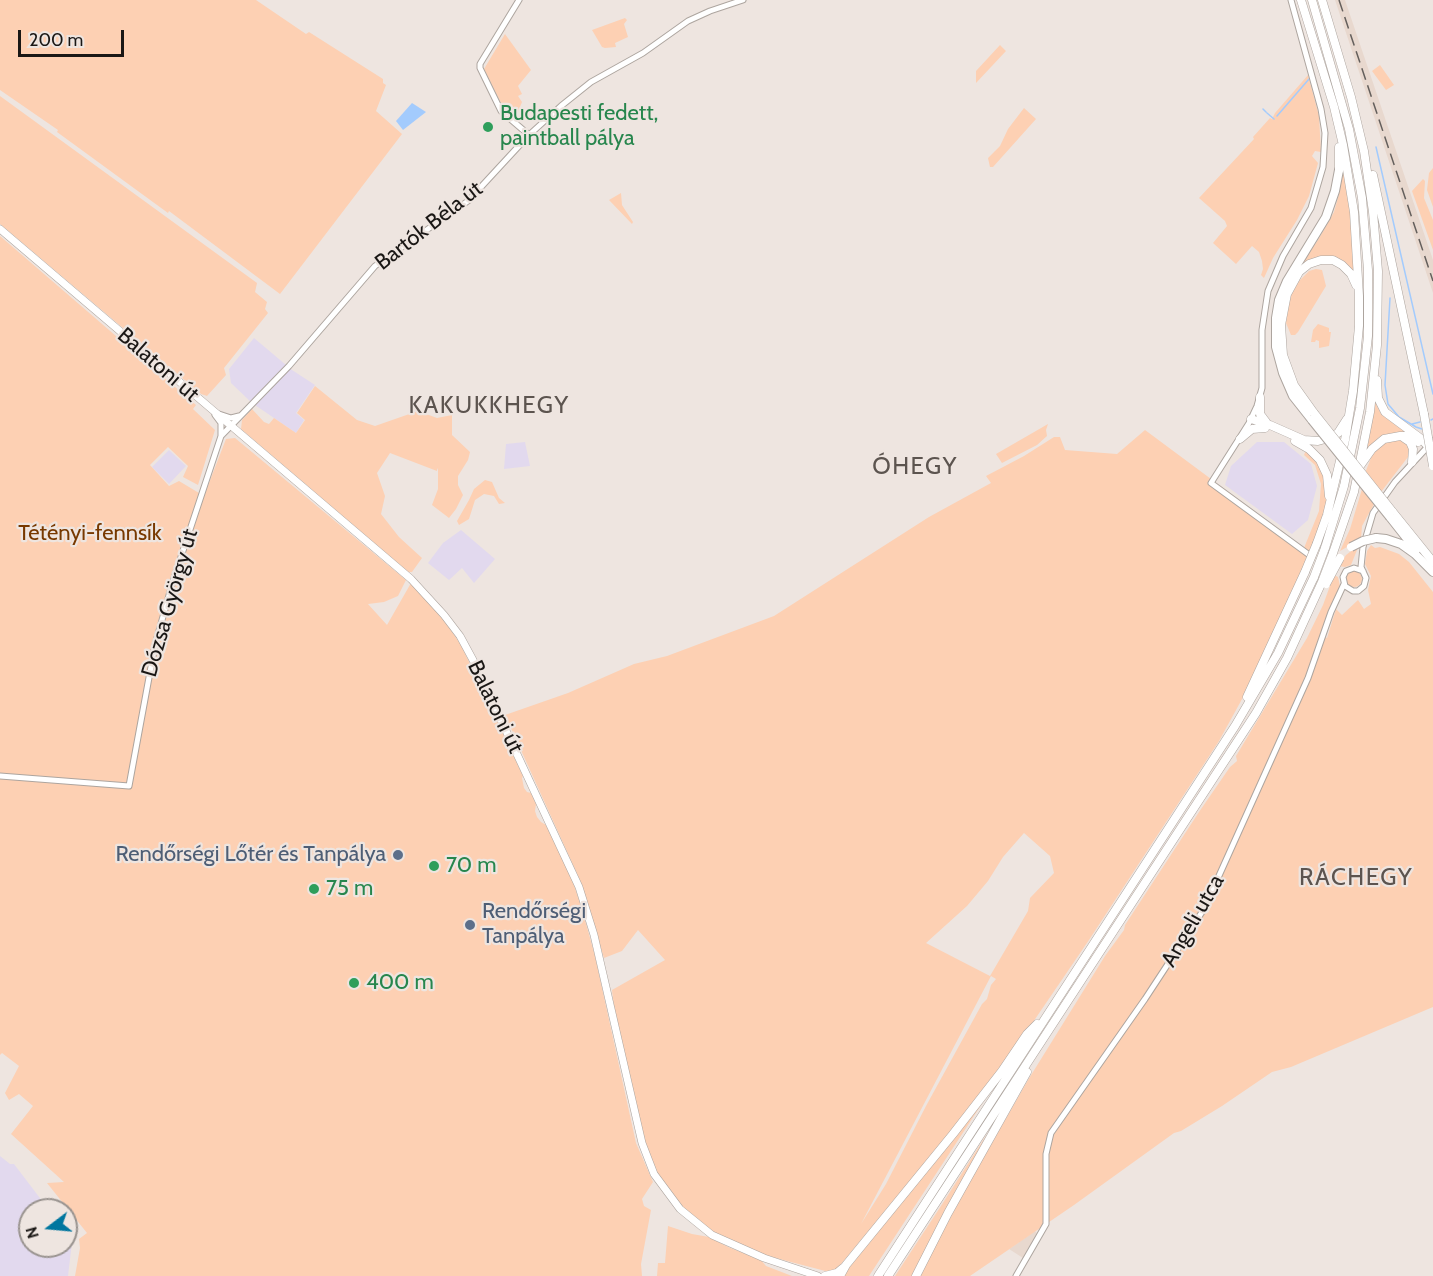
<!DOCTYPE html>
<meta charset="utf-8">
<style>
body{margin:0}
#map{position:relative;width:1433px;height:1276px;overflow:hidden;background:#eee5e0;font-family:Cabin,sans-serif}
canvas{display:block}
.north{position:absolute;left:18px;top:1198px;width:60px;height:60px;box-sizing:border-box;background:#eee5e0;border:2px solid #99938f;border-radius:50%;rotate:254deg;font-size:16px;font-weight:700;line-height:24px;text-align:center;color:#1a1715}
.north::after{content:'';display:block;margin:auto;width:21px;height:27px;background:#00769f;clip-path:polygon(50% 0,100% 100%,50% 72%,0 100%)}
.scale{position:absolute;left:18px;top:30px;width:106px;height:27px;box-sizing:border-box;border:3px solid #1a1715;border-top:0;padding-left:8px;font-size:18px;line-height:21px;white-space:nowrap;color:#1a1715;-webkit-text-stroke:4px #eee5e0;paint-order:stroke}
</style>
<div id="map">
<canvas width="1433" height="1276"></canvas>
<div class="north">N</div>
<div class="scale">200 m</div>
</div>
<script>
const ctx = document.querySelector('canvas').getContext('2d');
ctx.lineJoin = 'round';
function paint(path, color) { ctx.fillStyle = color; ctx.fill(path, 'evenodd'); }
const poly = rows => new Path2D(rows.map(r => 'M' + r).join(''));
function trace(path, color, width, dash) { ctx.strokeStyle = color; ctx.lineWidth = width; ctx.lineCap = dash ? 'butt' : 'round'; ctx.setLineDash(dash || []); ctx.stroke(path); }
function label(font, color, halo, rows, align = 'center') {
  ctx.font = font + ' Cabin,sans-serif'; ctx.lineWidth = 4.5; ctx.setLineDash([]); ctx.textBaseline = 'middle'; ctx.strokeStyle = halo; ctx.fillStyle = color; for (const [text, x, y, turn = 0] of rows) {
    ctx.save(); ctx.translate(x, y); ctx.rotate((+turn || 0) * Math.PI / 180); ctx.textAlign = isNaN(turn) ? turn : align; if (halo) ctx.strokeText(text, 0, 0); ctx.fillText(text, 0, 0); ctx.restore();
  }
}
paint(poly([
 [1335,0,1345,0,1433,260,1433,293],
 [1035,1231,1038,1234,1023,1258,1009,1249]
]), '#e8d8ce');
paint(poly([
 [254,338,292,370,315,385,296,413,304,420,296,433,252,403,231,383,229,369],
 [525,442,530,466,504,469,506,444],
 [1257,442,1284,442,1311,464,1317,486,1308,520,1292,534,1225,485,1231,466],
 [169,450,186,466,169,484,152,467],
 [461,530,495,559,474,583,462,568,449,580,428,563,443,543],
 [0,1156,10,1164,14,1164,49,1210,30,1210,30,1246,66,1246,66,1233,72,1242,68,1276,0,1276]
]), '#e2d9ee');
paint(poly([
 [0,0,256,0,306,34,309,32,383,79,383,83,386,85,376,111,402,134,280,294,169,211,168,213,57,132,58,130,0,90],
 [625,18,627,20,624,24,628,37,615,43,616,47,605,48,602,47,592,30],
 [505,34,531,70,518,86,522,94,518,96,522,102,516,117,514,118,502,105,484,69],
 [1000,45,1006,51,976,83,976,71],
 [1380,65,1394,85,1386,90,1372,71],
 [1308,75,1319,116,1321,152,1315,151,1312,156,1318,163,1309,196,1297,220,1273,258,1264,278,1261,275,1263,269,1262,261,1259,252,1252,246,1236,264,1213,243,1227,226,1225,221,1199,198,1254,139,1253,137,1270,118,1272,119,1275,113],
 [0,96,257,283,255,292,267,302,265,309,268,313,224,368,226,375,207,396,201,394,0,224],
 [1024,108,1036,119,993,167,990,167,988,158,1000,146,1008,129],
 [1342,158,1351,215,1356,274,1349,266,1340,260,1331,258,1298,269,1318,240,1334,212,1339,194],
 [1433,168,1433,207,1427,190,1429,173],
 [1423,179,1425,181,1424,198,1433,220,1433,250,1412,191],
 [621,193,622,205,633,222,632,224,609,200],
 [0,236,196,405,193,409,215,430,198,485,183,477,188,466,168,447,150,465,169,486,179,481,204,496,226,439,235,438,406,580,398,596,384,602,368,604,387,625,411,583,436,608,461,645,523,776,522,778,524,788,527,792,531,793,536,804,535,811,537,817,541,822,546,825,572,879,582,909,595,956,636,1143,653,1182,642,1199,644,1206,651,1210,641,1264,642,1276,75,1276,80,1248,79,1239,87,1233,47,1183,64,1182,11,1134,33,1106,19,1094,9,1100,5,1093,19,1066,2,1053,0,1055],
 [1316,269,1322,270,1326,286,1298,332,1295,335,1291,335,1286,323,1289,299,1299,281,1309,271],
 [1318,324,1329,328,1329,332,1331,332,1329,346,1319,348,1319,341,1316,340,1315,342,1311,342,1313,330],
 [315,386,357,420,375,426,418,411,437,418,452,415,452,435,470,452,468,460,458,476,458,485,463,495,456,509,449,518,432,505,438,489,438,470,437,468,437,471,390,453,377,473,385,496,381,514,399,537,422,558,412,572,408,572,241,429,242,420,252,409,264,422,269,424,274,418,296,433,305,420,297,413],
 [1375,402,1381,414,1409,435,1398,433,1379,437,1367,451],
 [1048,424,1046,430,1047,436,1037,445,1002,463,996,454],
 [1145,430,1304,548,1319,511,1321,484,1315,465,1304,455,1306,450,1319,463,1328,485,1327,505,1314,545,1247,690,1219,741,1089,940,1029,1028,974,1103,837,1269,833,1273,768,1256,710,1232,679,1204,656,1172,646,1151,614,1007,612,990,665,960,638,930,622,951,604,958,579,878,505,715,568,693,634,664,667,656,774,616,929,517,991,483,986,476,1024,456,1054,437,1060,437,1065,450,1117,454],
 [1024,833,1050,856,1054,873,1030,898,1028,911,990,976,926,943,967,906,988,881,1003,857],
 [991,976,996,979,991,985,987,999,982,1004,926,1106,886,1184,861,1224],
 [1392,439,1403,440,1409,447,1408,457,1381,492,1365,473,1375,448],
 [485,480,492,482,499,498,505,503,499,504,494,496,484,494,475,500,469,519,459,525,457,521,469,500,474,489],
 [1362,489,1374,504,1362,526,1361,539,1340,551,1350,529],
 [1359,545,1351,565,1345,567,1339,566,1346,555],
 [1371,545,1375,548,1380,547,1399,554,1409,562,1433,592,1433,1007,1291,1067,1272,1072,1222,1106,1181,1131,1174,1133,1074,1205,970,1276,919,1276,969,1183,1028,1080,1105,956,1124,930,1125,925,1199,812,1230,767,1237,761,1236,756,1307,638,1323,605,1334,575,1338,577,1340,586,1321,634,1327,638,1336,609,1342,615,1358,600,1364,609,1371,604,1368,590,1371,576,1365,564,1367,551],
 '1346 579a8 8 0 1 1 16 0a8 8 0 1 1-16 0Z',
 [987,1096,869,1276,844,1276,845,1273],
 [987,1134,913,1276,895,1276,939,1209],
 [668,1226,692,1234,709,1237,728,1247,761,1260,766,1266,792,1276,657,1276,658,1263,665,1263]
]), '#fdd0b3');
paint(poly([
 [412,103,426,112,403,130,396,121]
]), '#a3cbfd');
trace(poly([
 [1263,109,1266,112],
 [1267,113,1274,119],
 [1277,116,1309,79],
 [1376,147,1433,394],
 [1390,298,1385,385,1388,404,1399,417,1416,427,1425,430],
 [1431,420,1433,419],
 [1412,424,1420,422]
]), '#a3cbfd', 1.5);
const tertiary = poly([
 [519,0,480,64,480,68,501,111,529,135],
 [1291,0,1321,109,1325,133,1323,167,1311,208,1283,256,1268,291,1262,330,1262,388,1257,406,1249,423,1211,483,1308,554],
 [219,414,231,418,239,416],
 [215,415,221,423,221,436],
 [1363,571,1354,568,1346,571,1343,577,1345,586,1353,591,1358,591,1364,586,1366,578,1361,567,1363,547,1373,513,1395,482,1433,441],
 [0,776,129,786,155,645,173,581,221,436,289,366,375,266,468,201,529,135,561,106,591,82,643,53,688,21,710,11,743,0],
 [1016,1276,1046,1224,1046,1154,1051,1133,1145,999,1204,909,1308,678,1331,612,1344,584]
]);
const primary = poly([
 [0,229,411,579,444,615,460,636,473,660,579,887,594,935,642,1143,654,1174,680,1209,712,1235,764,1258,818,1276]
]);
const trunk = poly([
 [1301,0,1334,107,1343,145,1354,212,1359,296,1359,326,1353,391,1345,440,1327,515,1317,543],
 [1312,0,1349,129,1362,198,1368,270,1368,336,1360,408,1344,486,1325,548],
 [1322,0,1351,97,1364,151,1373,212,1378,271,1377,345,1370,412,1354,492,1333,553],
 [1339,170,1339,147],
 [1373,175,1424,414],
 [1377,380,1378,398,1385,412,1420,438,1428,446],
 [1260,397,1260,414,1266,422],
 [1314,413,1294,385,1283,355,1281,325,1287,294,1299,272,1309,264,1321,260,1333,260,1342,265,1351,274,1356,285],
 [1251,419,1270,425,1304,440,1318,441,1329,438,1338,433,1347,419],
 [1404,438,1410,442,1413,449,1412,462],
 [1240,439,1252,429,1265,428],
 [1295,441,1309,449,1320,460,1327,475,1329,496],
 [1360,466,1372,449,1384,439,1400,436,1407,436,1418,442],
 [1392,511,1433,562],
 [1247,697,1305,572],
 [825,1276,837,1273,843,1268],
 [840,1276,846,1265,953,1134,1002,1071,1027,1034,1037,1024],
 [878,1276,1235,726,1278,653,1314,577],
 [888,1276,1256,713,1287,658,1322,582],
 [916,1276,948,1213,1027,1072]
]);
const motorway = poly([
 [1312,420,1293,396,1283,373,1276,347,1276,318,1279,300,1287,281,1326,217,1335,191,1339,170],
 [1390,517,1416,550],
 [1376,538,1386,539,1401,544,1415,554,1433,572]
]);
trace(tertiary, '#ada59f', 7);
trace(primary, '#ada59f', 8);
trace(trunk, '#ada59f', 9);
trace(motorway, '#ada59f', 10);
trace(tertiary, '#fff', 5);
trace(primary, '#fff', 7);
trace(trunk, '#fff', 8);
trace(motorway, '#fff', 8);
trace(poly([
 [1339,0,1433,281]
]), '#645f5c', 1.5, [12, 6]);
const trunkBridge = poly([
 [1314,413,1392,511],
 [1424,414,1433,466],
 [1305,572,1317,543],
 [1314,577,1325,548],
 [1322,582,1333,553],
 [1326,584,1340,558]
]);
const motorwayBridge = poly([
 [1312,420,1390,517],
 [1351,547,1363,541,1376,538]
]);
trace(trunkBridge, '#ada59f', 9, []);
trace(motorwayBridge, '#ada59f', 10, []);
trace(trunkBridge, '#fff', 8);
trace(motorwayBridge, '#fff', 8);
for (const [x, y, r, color] of [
 [488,127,6,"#2e9e5b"],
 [398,855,6,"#5c6f8a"],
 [434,866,6,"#2e9e5b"],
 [314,889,6,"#2e9e5b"],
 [470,925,6,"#5c6f8a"],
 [354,983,6,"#2e9e5b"]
]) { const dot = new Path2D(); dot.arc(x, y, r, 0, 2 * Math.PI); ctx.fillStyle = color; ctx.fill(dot); trace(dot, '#eee5e0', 2); }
label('22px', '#27864d', '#eee5e0', [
 ["Budapesti fedett,",500,114],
 ["paintball pálya",500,139],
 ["70 m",446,866],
 ["75 m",326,889],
 ["400 m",366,983]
], 'left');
label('22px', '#1a1715', '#eee5e0', [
 ["Bartók Béla út",429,226,-38],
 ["Balatoni út",158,365,41],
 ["Dózsa György út",170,603,-74],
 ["Balatoni út",495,707,64],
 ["Angeli utca",1193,921,-60]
]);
label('22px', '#783900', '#eee5e0', [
 ["Tétényi-fennsík",90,534]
]);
label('22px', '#4e5e75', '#eee5e0', [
 ["Rendőrségi Lőtér és Tanpálya",386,855],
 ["Rendőrségi",482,912,"left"],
 ["Tanpálya",482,937,"left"]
], 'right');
ctx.letterSpacing = '1.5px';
label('24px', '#5c544f', '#eee5e0', [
 ["KAKUKKHEGY",489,406],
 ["ÓHEGY",915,467],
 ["RÁCHEGY",1356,878]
]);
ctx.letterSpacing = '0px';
</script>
